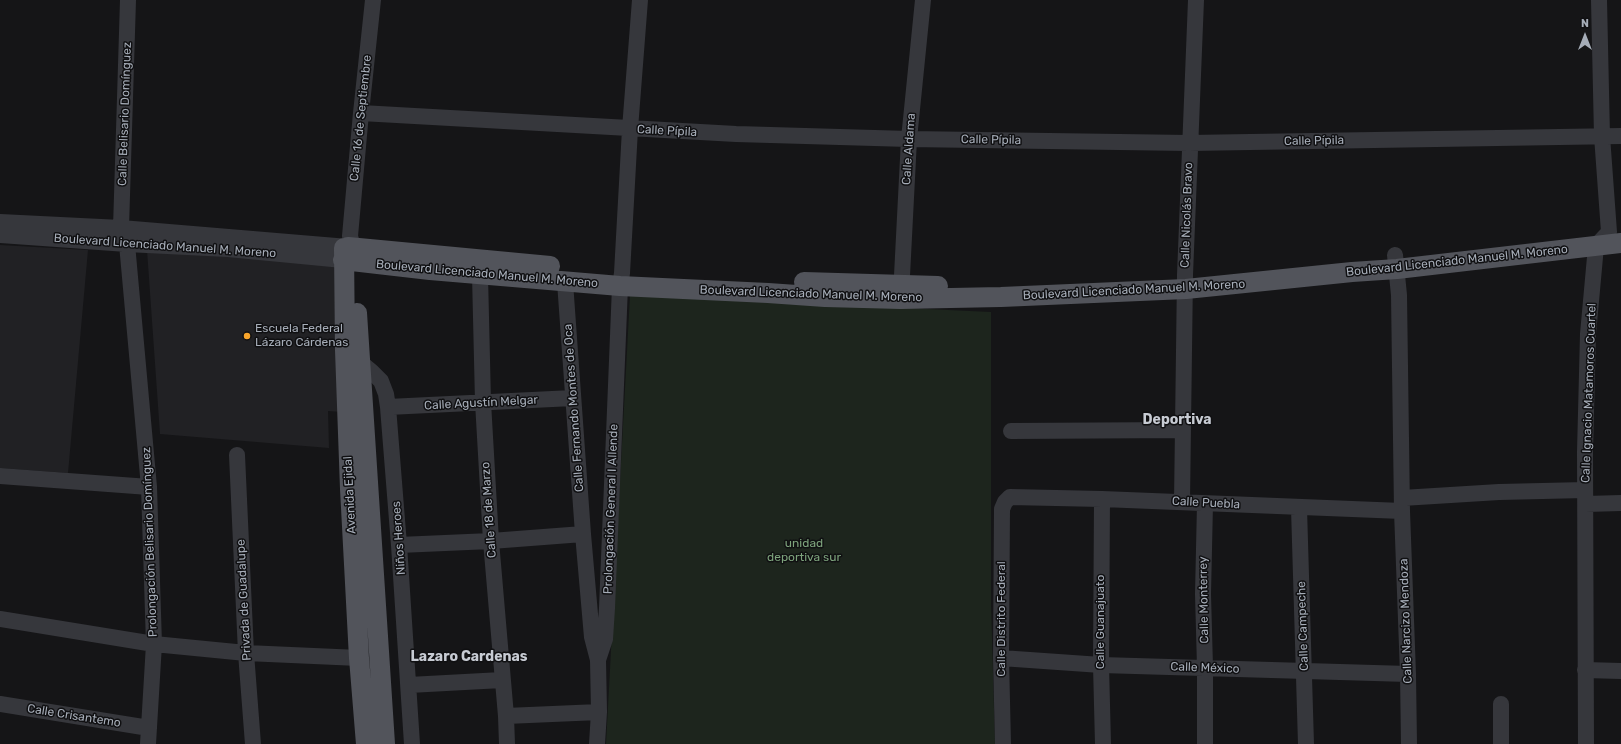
<!DOCTYPE html>
<meta charset="utf-8">
<style>
body{margin:0}
#map{position:relative;width:1621px;height:744px;overflow:hidden;background:#151517;font-family:Rubik,sans-serif}
canvas{display:block}
.north{position:absolute;left:1565px;top:16px;width:40px;height:40px;-webkit-text-stroke:3px #101012;paint-order:stroke;rotate:0deg;font-size:11px;font-weight:700;line-height:16px;text-align:center;color:#a6adb8}
.north::after{content:'';display:block;margin:auto;width:14px;height:18px;background:#a6adb8;clip-path:polygon(50% 0,100% 100%,50% 72%,0 100%)}
</style>
<div id="map">
<canvas width="1621" height="744"></canvas>
<div class="north">N</div>
</div>
<script>
const ctx = document.querySelector('canvas').getContext('2d');
ctx.lineJoin = 'round';
function paint(path, color) { ctx.fillStyle = color; ctx.fill(path, 'evenodd'); }
const poly = rows => new Path2D(rows.map(r => 'M' + r).join(''));
function trace(path, color, width, dash) { ctx.strokeStyle = color; ctx.lineWidth = width; ctx.lineCap = dash ? 'butt' : 'round'; ctx.setLineDash(dash || []); ctx.stroke(path); }
function label(font, color, halo, rows, align = 'center') {
  ctx.font = font + ' Rubik,sans-serif'; ctx.lineWidth = 3; ctx.setLineDash([]); ctx.textBaseline = 'middle'; ctx.strokeStyle = halo; ctx.fillStyle = color; for (const [text, x, y, turn = 0] of rows) {
    ctx.save(); ctx.translate(x, y); ctx.rotate((+turn || 0) * Math.PI / 180); ctx.textAlign = isNaN(turn) ? turn : align; if (halo) ctx.strokeText(text, 0, 0); ctx.fillText(text, 0, 0); ctx.restore();
  }
}
paint(poly([
 [0,245,88,250,68,473,0,468],
 [147,250,340,262,342,412,328,411,329,448,160,434]
]), '#212124');
paint(poly([
 [630,295,991,312,991,603,995,744,606,744]
]), '#1d251d');
trace(poly([
 [128,0,121,228,127,244,149,487,154,644,148,744],
 [361,113,736,134,909,139,1189,143,1621,136],
 [0,222,121,228,348,247],
 [0,235,127,244,228,249,343,260],
 [353,247,350,236,361,113,373,0],
 [1395,255,1399,295,1402,511,1408,674,1409,744],
 [480,275,483,402,491,541,506,716,507,744],
 [565,282,583,534,592,637,598,660],
 [901,295,909,139,923,0],
 [354,357,372,372,381,381,386,394,388,407,399,545,412,744],
 [388,407,573,398],
 [1011,431,1182,430],
 [237,455,246,653,253,744],
 [0,476,149,487],
 [1402,498,1499,492,1585,490],
 [1102,499,1101,665,1103,744],
 [1182,502,1185,275,1196,0],
 [1586,504,1621,503],
 [1299,508,1306,744],
 [399,545,491,541,583,534],
 [0,619,154,644,246,653,359,658],
 [1001,658,1101,665,1408,674],
 [1585,670,1621,671],
 [409,685,502,680],
 [0,704,149,728],
 [1501,704,1501,744],
 [506,716,599,712],
 [597,744,599,712,598,660,605,639,607,608,620,286,622,273,630,129,640,0],
 [1003,744,1001,658,1002,509,1005,502,1010,497,1102,499,1402,511],
 [1205,744,1205,667,1203,594,1205,504],
 [1586,744,1585,452,1588,334,1596,246,1609,232,1602,136,1599,0]
]), '#36373c', 16);
trace(poly([
 [348,247,550,266],
 [344,248,345,350,350,489,359,658,366,744],
 [343,260,430,270,620,286,768,293,825,297,901,299,1001,297,1186,289,1352,272,1397,269,1621,243],
 [804,282,938,286],
 [357,313,385,744]
]), '#52545b', 20);
for (const [x, y, r, color] of [
 [247,336,4,"#f9a52b"]
]) { const dot = new Path2D(); dot.arc(x, y, r, 0, 2 * Math.PI); ctx.fillStyle = color; ctx.fill(dot); trace(dot, '#101012', 1.5); }
label('12px', '#a6adb8', '#101012', [
 ["Calle Belisario Domínguez",125,114,-88],
 ["Calle 16 de Septiembre",361,118,-84],
 ["Calle Pípila",667,131,3],
 ["Calle Pípila",991,140,1],
 ["Calle Pípila",1314,141,-1],
 ["Calle Aldama",909,149,-86],
 ["Calle Nicolás Bravo",1187,215,-88],
 ["Boulevard Licenciado Manuel M. Moreno",165,246,4],
 ["Boulevard Licenciado Manuel M. Moreno",1457,261,-6],
 ["Boulevard Licenciado Manuel M. Moreno",487,274,5],
 ["Boulevard Licenciado Manuel M. Moreno",1134,290,-3],
 ["Boulevard Licenciado Manuel M. Moreno",811,294,2],
 ["Calle Ignacio Matamoros Cuartel",1589,393,-88],
 ["Calle Agustín Melgar",481,403,-3],
 ["Calle Fernando Montes de Oca",574,408,-94],
 ["Avenida Ejidal",350,495,-93],
 ["Calle Puebla",1206,503,3],
 ["Prolongación General I Allende",611,509,-88],
 ["Calle 18 de Marzo",489,510,-94],
 ["Niños Heroes",399,538,-94],
 ["Prolongación Belisario Domínguez",150,542,-92],
 ["Privada de Guadalupe",244,600,-93],
 ["Calle Monterrey",1204,600,-91],
 ["Calle Distrito Federal",1002,619,-90],
 ["Calle Narcizo Mendoza",1406,621,-92],
 ["Calle Guanajuato",1101,622,-90],
 ["Calle Campeche",1303,626,-92],
 ["Calle México",1205,668,2],
 ["Calle Crisantemo",74,716,9]
]);
label('12px', '#a6adb8', '#101012', [
 ["Escuela Federal",255,329],
 ["Lázaro Cárdenas",255,343]
], 'left');
label('12px', '#7da37c', '#101012', [
 ["unidad",804,544],
 ["deportiva sur",804,558]
]);
label('bold 14px', '#c7cbd3', '#101012', [
 ["Deportiva",1177,420],
 ["Lazaro Cardenas",469,657]
]);
</script>
